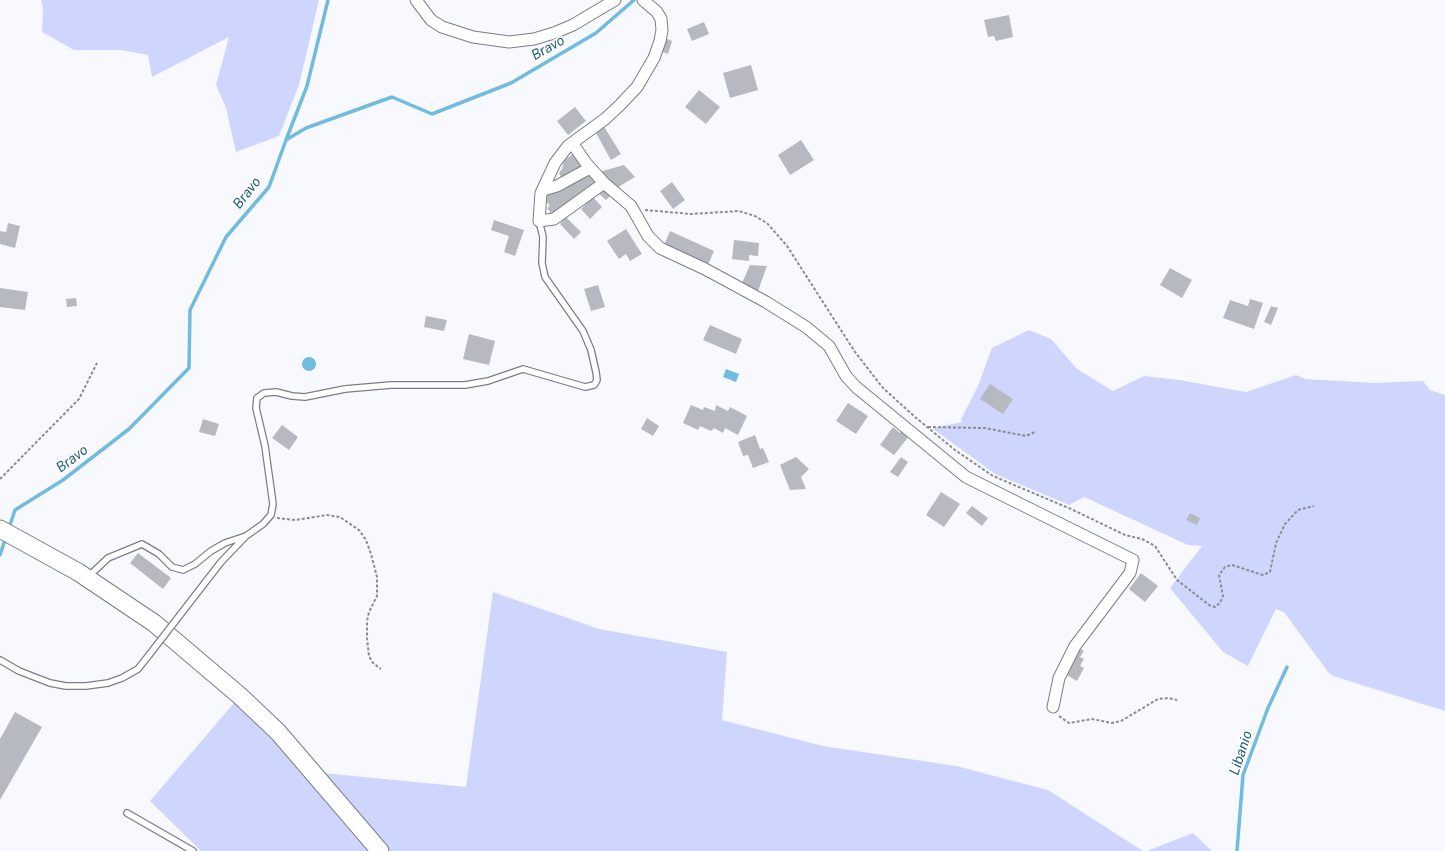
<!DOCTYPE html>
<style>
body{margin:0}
canvas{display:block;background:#f8f9fe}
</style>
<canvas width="1445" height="851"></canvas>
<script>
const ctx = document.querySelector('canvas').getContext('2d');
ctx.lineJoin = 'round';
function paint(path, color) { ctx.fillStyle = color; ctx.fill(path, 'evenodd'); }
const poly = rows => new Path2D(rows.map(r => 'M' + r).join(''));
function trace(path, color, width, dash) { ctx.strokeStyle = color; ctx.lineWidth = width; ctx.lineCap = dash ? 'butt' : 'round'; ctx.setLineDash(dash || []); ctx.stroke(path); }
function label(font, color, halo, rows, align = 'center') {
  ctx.font = font + ' "Public Sans",sans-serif'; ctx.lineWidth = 3; ctx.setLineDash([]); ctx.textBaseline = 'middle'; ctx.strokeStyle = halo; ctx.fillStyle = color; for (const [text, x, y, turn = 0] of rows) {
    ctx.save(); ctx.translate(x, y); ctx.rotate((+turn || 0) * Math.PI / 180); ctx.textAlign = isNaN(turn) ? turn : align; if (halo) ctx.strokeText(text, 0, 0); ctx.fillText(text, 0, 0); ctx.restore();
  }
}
paint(poly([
 [41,0,319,0,299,85,279,136,236,152,226,108,216,85,229,37,152,77,148,55,121,50,74,50,42,32,43,9],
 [1029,330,1051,339,1077,369,1113,391,1144,376,1179,380,1246,392,1296,375,1305,379,1375,383,1423,381,1430,390,1445,395,1445,711,1333,676,1328,672,1284,612,1276,609,1248,666,1223,652,1170,588,1202,546,1188,545,1084,497,1069,505,995,474,932,428,962,422,961,419,978,386,992,348],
 [493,592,599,629,727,652,722,720,823,746,956,766,1048,790,1143,851,201,851,150,801,240,696,313,772,466,787],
 [1193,833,1212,851,1147,851]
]), '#cfd6fe');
paint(poly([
 '302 364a7 7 0 1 1 14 0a7 7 0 1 1-14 0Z',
 [726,369,739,374,736,382,723,377]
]), '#71bbdd');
trace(poly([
 [286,140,307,86,328,0],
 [9,528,15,510,63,480,129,429,189,368,190,310,226,237,269,187,286,140,306,128,392,97,432,114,511,83,596,33,634,0],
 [0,555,6,537],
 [1237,851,1243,775,1268,708,1287,667]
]), '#71bbdd', 3.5);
paint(poly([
 [1009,15,1013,37,996,41,994,36,988,37,984,20],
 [704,22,709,34,692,41,687,29],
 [665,38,672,41,668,54,660,51],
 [751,65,758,90,730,98,723,73],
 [699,90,720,107,706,124,685,107],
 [575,107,586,121,568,135,557,121],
 [603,125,621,154,611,160,596,133],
 [801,140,814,160,790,175,778,155],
 [575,152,585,168,563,181,559,173,562,169,564,161],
 [624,165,635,177,615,189,599,172],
 [588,170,599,183,554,217,547,208,550,206,544,198,557,188],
 [672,182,685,200,673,209,660,191],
 [603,185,612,194,606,200,597,192],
 [593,197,602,207,590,219,581,209],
 [566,217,581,232,574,239,560,224],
 [494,220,524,230,515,256,504,252,509,236,491,230],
 [8,223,20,226,15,248,0,244,0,231,6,232],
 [626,229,642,254,630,261,626,254,619,259,607,241],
 [670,231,714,251,708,265,664,245],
 [734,240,759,243,758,256,749,255,749,261,732,259],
 [750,265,767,266,758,291,742,283],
 [1170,268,1192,280,1182,298,1160,285],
 [598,285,605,307,591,311,584,289],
 [0,288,28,292,25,310,0,307],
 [76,298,77,306,67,307,66,299],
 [1250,299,1263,303,1254,329,1223,318,1230,300,1248,306],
 [1271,306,1278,308,1271,325,1264,322],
 [426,316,447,320,444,331,424,327],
 [710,325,742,339,736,354,703,340],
 [469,334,495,341,489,365,463,359],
 [990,384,1013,399,1003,414,980,399],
 [848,403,868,416,856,434,836,421],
 [691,405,703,410,704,407,715,411,716,405,728,411,730,407,747,416,738,435,725,428,723,433,714,428,711,431,700,426,698,430,683,423],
 [647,418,659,426,653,436,641,429],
 [203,419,219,424,215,436,199,432],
 [282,425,298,437,289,450,272,438],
 [893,427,900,433,902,429,910,435,894,455,880,445],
 [755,435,760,449,763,448,769,462,753,468,748,455,743,456,738,442],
 [796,457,809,469,801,477,806,489,790,490,780,465],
 [901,457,908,462,898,477,890,472],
 [941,492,960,504,944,527,926,515],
 [972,506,988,518,982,526,966,513],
 [1190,513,1200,518,1197,525,1186,520],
 [138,553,171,578,163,589,130,563],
 [1141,573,1158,586,1145,602,1129,589],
 [1079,648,1084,651,1080,657,1084,659,1080,666,1084,668,1077,681,1065,674],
 [15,712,42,727,0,800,0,739]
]), '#b7b9c0');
const lane = poly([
 [89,576,108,558,142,544,159,554,172,567,183,570,195,564,211,551,225,543,246,536,263,524,271,515,273,504,265,446,256,408,257,398,264,393,276,392,292,396,305,397,345,389,391,385,465,385,488,381,523,369,585,387,594,385,597,380,596,372,591,350,583,331,545,277,542,263,543,237,539,221],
 [180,615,221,562,245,537],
 [0,660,19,671,50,683,66,686,86,686,108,683,122,678,138,669,149,655],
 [127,813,193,851]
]);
const street = poly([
 [416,0,431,20,442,27,473,37,509,42,534,39,554,33,573,25,615,0],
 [572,143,586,163,604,183,631,206,648,236,660,248,705,269,766,302,806,327,829,346,846,376,856,387,966,477,1133,560,1130,573,1075,646,1059,678,1053,707],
 [604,183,554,219,539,221,541,193,555,163,568,146,605,119,620,105,637,87,654,58,660,41,662,30,661,19,657,12,643,0],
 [543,190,557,186,590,168]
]);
const primary = poly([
 [0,529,78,572,154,623,240,696,278,732,380,851]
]);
trace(lane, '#7d7e85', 8);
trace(street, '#7d7e85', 13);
trace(primary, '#7d7e85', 19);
trace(poly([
 [645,210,691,214,739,211,755,216,767,223,787,246,855,352,883,388,915,417,955,450,993,476,1071,509,1125,535,1142,539,1155,546,1177,580,1209,605,1215,607,1220,603,1223,596,1219,575,1225,567,1232,565,1263,575,1270,572,1276,543,1285,524,1298,510,1314,506],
 [928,427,985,428,1026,436,1035,432],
 [0,479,79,399,97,363],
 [277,518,295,520,327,515,340,517,359,530,366,540,371,554,377,577,377,596,369,612,367,621,367,638,369,656,373,663,381,669],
 [1059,716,1069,723,1092,719,1112,723,1121,721,1158,699,1169,698,1177,700]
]), '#8b8c8f', 2, [3, 2]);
trace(lane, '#fff', 5.5);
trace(street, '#fff', 11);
trace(primary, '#fff', 17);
const laneBridge = poly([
 [149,655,180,615]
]);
trace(laneBridge, '#7d7e85', 8, []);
trace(laneBridge, '#fff', 5.5);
label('italic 14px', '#255e77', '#fff', [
 ["Bravo",548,48,-30],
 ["Bravo",247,193,-52],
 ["Bravo",72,459,-37],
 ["Libanio",1241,753,-72]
]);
</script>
